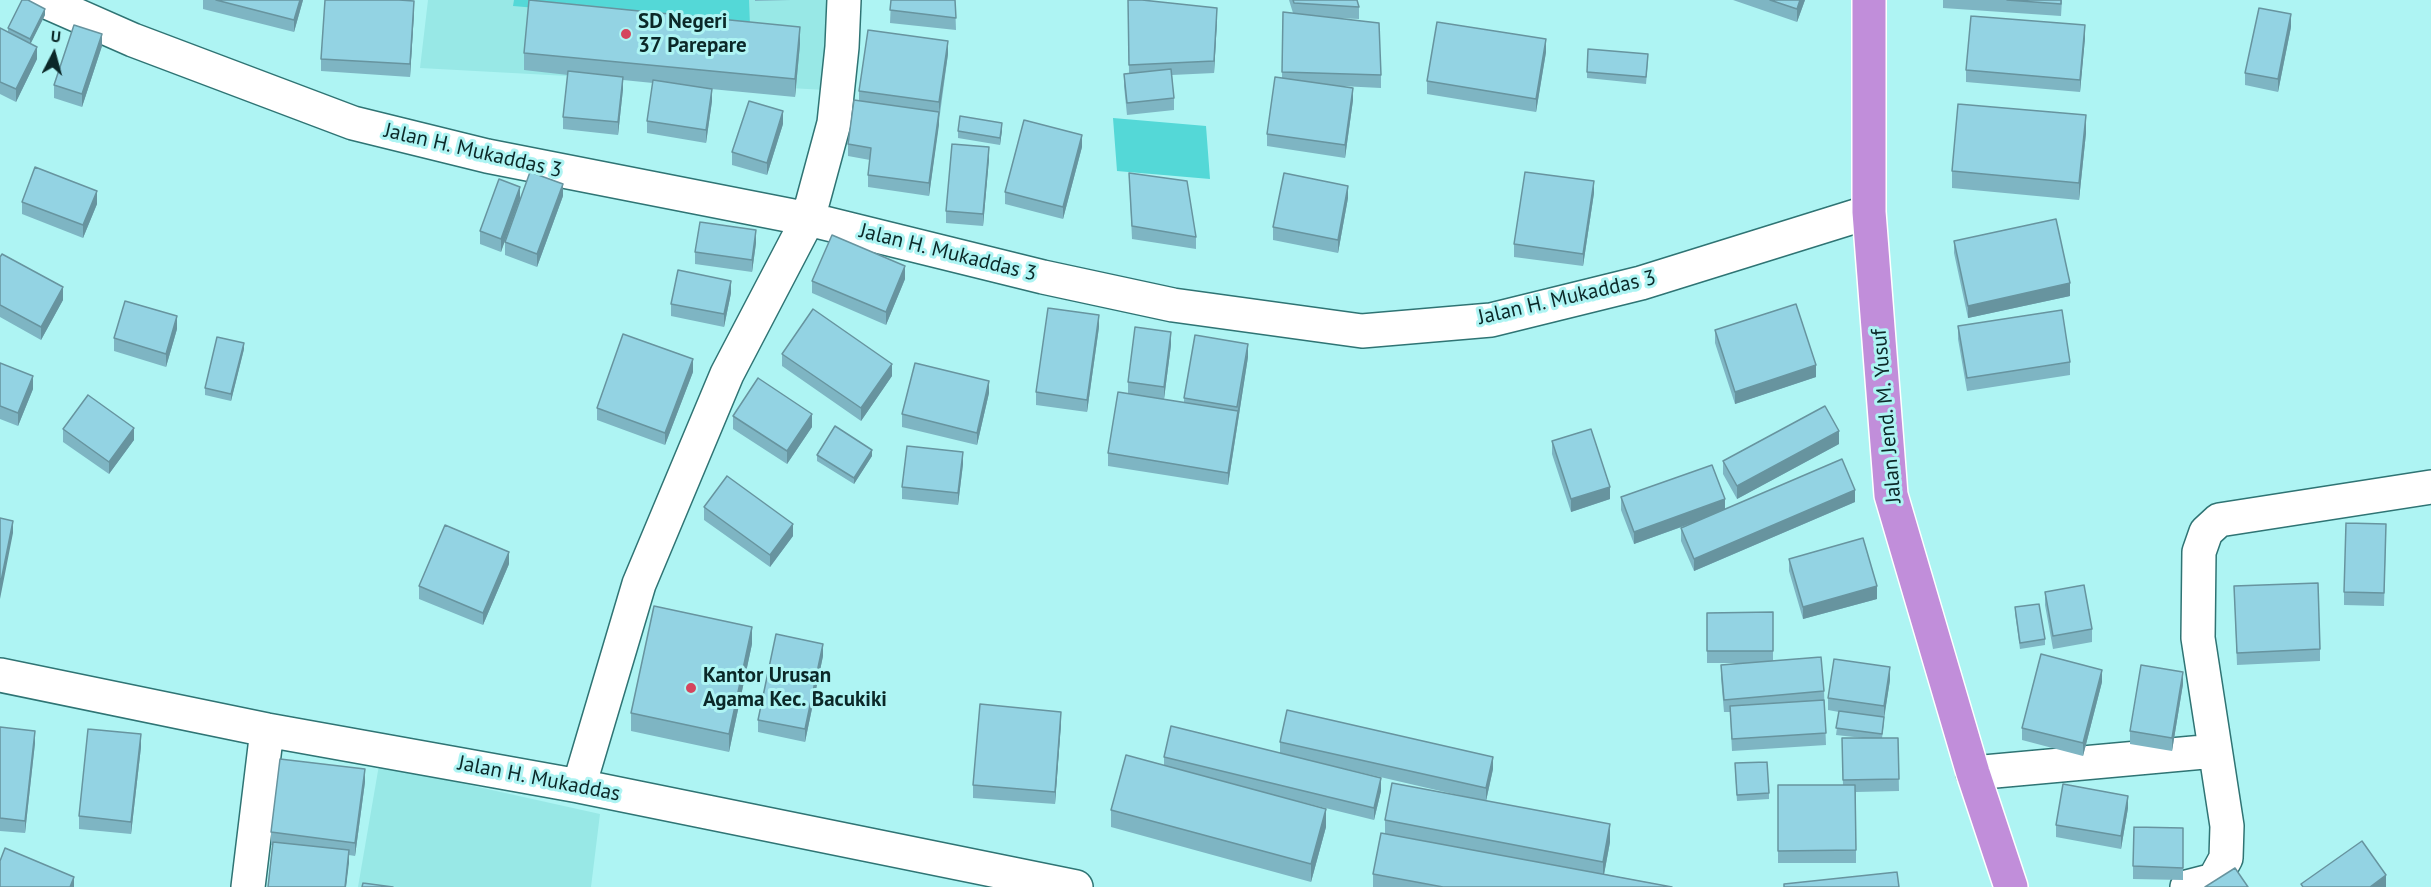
<!DOCTYPE html>
<style>
body{margin:0}
#map{position:relative;width:2431px;height:887px;overflow:hidden;background:#aef4f3;font-family:"PT Sans",sans-serif}
canvas{display:block}
.north{position:absolute;left:24px;top:24px;width:60px;height:60px;-webkit-text-stroke:4px #aef4f3;paint-order:stroke;rotate:6deg;font-size:16px;font-weight:700;line-height:24px;text-align:center;color:#0b2828}
.north::after{content:'';display:block;margin:auto;width:21px;height:27px;background:#0b2828;clip-path:polygon(50% 0,100% 100%,50% 72%,0 100%)}
</style>
<div id="map">
<canvas width="2431" height="887"></canvas>
<div class="north">U</div>
</div>
<script>
const ctx = document.querySelector('canvas').getContext('2d');
ctx.lineJoin = 'round';
function paint(path, color) { ctx.fillStyle = color; ctx.fill(path, 'evenodd'); }
const poly = rows => new Path2D(rows.map(r => 'M' + r).join(''));
function trace(path, color, width, dash) { ctx.strokeStyle = color; ctx.lineWidth = width; ctx.lineCap = dash ? 'butt' : 'round'; ctx.setLineDash(dash || []); ctx.stroke(path); }
function label(font, color, halo, rows, align = 'center') {
  ctx.font = font + ' "PT Sans",sans-serif'; ctx.lineWidth = 6; ctx.setLineDash([]); ctx.textBaseline = 'middle'; ctx.strokeStyle = halo; ctx.fillStyle = color; for (const [text, x, y, turn = 0] of rows) {
    ctx.save(); ctx.translate(x, y); ctx.rotate((+turn || 0) * Math.PI / 180); ctx.textAlign = isNaN(turn) ? turn : align; if (halo) ctx.strokeText(text, 0, 0); ctx.fillText(text, 0, 0); ctx.restore();
  }
}
paint(poly([
 [428,0,831,0,826,90,420,68],
 [379,765,600,814,591,887,358,887]
]), '#98e8e6');
paint(poly([
 [514,0,749,0,750,26,513,6],
 [1113,118,1206,126,1210,179,1117,171]
]), '#54d8d7');
const minor = poly([
 [42,0,133,40,353,123,487,156,808,219,1043,277,1173,305,1362,331,1491,320,1641,283,1869,212],
 [0,675,267,730,579,786,1076,887],
 [1973,773,2215,751],
 [579,786,639,584,727,374,808,219,834,123,842,47,844,0],
 [248,887,267,730],
 [2187,887,2214,880,2226,858,2227,826,2198,638,2199,552,2206,532,2219,520,2431,487]
]);
const highway = poly([
 [1869,0,1869,212,1891,495,1973,773,2011,887]
]);
trace(minor, '#2f7474', 36);
trace(highway, '#fff', 36);
trace(minor, '#fff', 33);
trace(highway, '#c18eda', 33);
paint(poly([
 [203,0,303,0,294,32,203,9],
 [755,0,791,0,755,1],
 [891,0,955,0,956,30,890,23],
 [1128,0,1217,20,1214,73,1172,75,1174,98,1174,110,1127,115,1124,86,1124,74,1129,73],
 [1289,0,1357,0,1359,7,1359,19,1338,18,1381,75,1381,88,1341,86,1353,100,1345,158,1267,146,1267,134,1282,78,1283,12,1293,13],
 [1733,0,1805,0,1797,22],
 [1943,0,2062,0,2061,16,1943,8],
 [414,13,410,77,321,71,321,59],
 [45,15,30,44,37,59,16,102,0,94,0,28,8,32,8,28],
 [2291,27,2278,92,2245,85,2245,73],
 [2085,38,2080,92,1966,82,1966,70],
 [800,44,795,97,711,89,712,101,706,143,647,133,647,121,653,83,623,80,623,89,618,135,563,129,563,117,568,75,524,70,524,53],
 [102,46,82,107,54,98,54,85],
 [1546,52,1536,112,1427,94,1427,81],
 [948,54,929,196,868,187,868,175,870,160,848,156,848,144,859,101,859,91],
 [1648,61,1646,84,1587,78,1587,72],
 [783,124,767,175,732,165,732,152],
 [1002,130,1000,145,958,138,958,131],
 [2086,133,2079,200,1952,188,1952,171],
 [1082,147,1063,219,1005,204,1005,192],
 [989,159,983,226,946,223,946,211],
 [1129,173,1196,237,1196,249,1132,239],
 [520,187,501,252,480,244,480,231],
 [1594,193,1583,266,1514,257,1514,244],
 [563,196,537,267,505,255,505,242],
 [1348,198,1338,253,1273,240,1273,227],
 [22,202,97,204,83,238,22,214],
 [1954,241,2070,296,1968,318,1954,253],
 [756,243,752,272,695,264,695,252],
 [0,257,63,300,41,340,0,317],
 [905,279,886,325,812,293,812,281],
 [731,293,724,327,671,316,671,304],
 [1958,326,2070,362,2070,375,1967,391,1958,339],
 [1099,327,1087,412,1036,405,1036,392],
 [177,329,166,367,114,351,114,338],
 [1715,330,1816,377,1735,404,1715,343],
 [1171,345,1164,399,1184,403,1184,398,1248,357,1228,485,1108,466,1108,453,1128,393,1128,382],
 [244,349,231,401,205,395,205,388],
 [782,354,892,376,861,421,782,366],
 [0,363,33,389,18,426,0,419],
 [693,372,665,445,597,420,597,408],
 [989,393,977,445,902,427,902,414],
 [733,416,812,427,787,464,733,429],
 [63,429,134,440,109,474,63,442],
 [1552,441,1610,499,1571,512,1552,454],
 [1839,444,1737,499,1723,474,1723,461],
 [817,455,872,456,854,484,817,461],
 [963,464,958,505,902,499,902,487],
 [1621,497,1725,510,1855,502,1694,571,1681,541,1681,528,1701,520,1634,544,1621,510],
 [704,507,793,536,770,567,704,520],
 [2386,536,2384,606,2344,605,2344,592],
 [1789,559,1877,599,1803,619,1789,571],
 [509,564,483,625,419,599,419,586],
 [2234,586,2320,649,2320,661,2237,665],
 [2045,592,2092,629,2092,642,2053,649,2045,605],
 [2015,607,2045,639,2045,645,2020,649,2015,613],
 [1773,612,1773,661,1824,691,1826,745,1732,751,1730,712,1724,712,1721,678,1721,665,1743,663,1707,663,1707,613],
 [752,644,729,752,631,731,631,713],
 [823,656,805,742,758,732,758,720],
 [1890,680,1884,717,1884,723,1882,738,1898,738,1899,791,1856,792,1856,863,1778,863,1778,785,1843,785,1842,738,1863,738,1836,735,1839,712,1828,710,1828,698],
 [2102,682,2083,756,2022,740,2022,728],
 [2183,684,2172,751,2130,744,2130,731],
 [1061,724,1055,804,973,798,973,785],
 [0,727,35,743,25,833,0,831],
 [1280,742,1493,769,1486,801,1610,842,1604,874,1672,887,1373,887,1373,874,1385,834,1385,820,1475,799,1337,767,1381,791,1374,820,1293,800,1326,827,1311,882,1111,827,1111,810,1164,766,1164,757,1280,753],
 [141,747,131,834,79,829,79,816],
 [1735,770,1769,793,1769,799,1737,801],
 [365,782,355,856,349,855,346,887,268,887,273,845,271,845,271,832],
 [2128,808,2121,849,2056,837,2056,825],
 [2183,828,2183,880,2133,879,2133,866]
]), '#7eb5c3');
paint(poly([
 [300,0,303,0,294,32,294,20],
 [1800,0,1805,0,1797,22,1797,9],
 [414,1,414,13,410,77,410,64],
 [1217,8,1217,20,1214,73,1214,61],
 [45,9,45,15,30,45,30,39],
 [2291,14,2291,27,2278,92,2278,79],
 [2085,25,2085,38,2080,92,2080,80],
 [800,27,800,44,795,97,795,79],
 [102,34,102,46,82,107,82,94],
 [1546,39,1546,52,1536,112,1536,99],
 [948,41,948,54,939,114,939,102],
 [37,47,37,59,16,102,16,89],
 [623,77,623,89,618,135,618,122],
 [1353,88,1353,100,1345,158,1345,145],
 [712,89,712,101,706,143,706,130],
 [783,111,783,124,767,175,767,163],
 [939,112,939,125,929,196,929,183],
 [2086,115,2086,133,2079,200,2079,183],
 [1002,123,1002,130,1000,145,1000,138],
 [1082,135,1082,147,1063,219,1063,207],
 [989,147,989,159,983,226,983,214],
 [1594,181,1594,193,1583,266,1583,254],
 [563,184,563,196,537,267,537,254],
 [1348,186,1348,198,1338,253,1338,240],
 [520,187,520,199,501,252,501,239],
 [97,191,97,204,83,238,83,225],
 [756,230,756,243,752,272,752,260],
 [905,266,905,279,886,325,886,312],
 [731,281,731,293,724,327,724,314],
 [2070,283,2070,296,1968,318,1968,306],
 [63,287,63,300,41,340,41,327],
 [1099,315,1099,327,1087,412,1087,400],
 [177,316,177,329,166,367,166,354],
 [1171,332,1171,345,1164,399,1164,387],
 [244,343,244,349,231,401,231,394],
 [1248,344,1248,357,1228,485,1228,473],
 [693,359,693,372,665,445,665,433],
 [892,364,892,376,861,421,861,408],
 [1816,365,1816,377,1735,404,1735,392],
 [33,376,33,389,18,426,18,413],
 [989,381,989,393,977,445,977,433],
 [812,414,812,427,787,464,787,451],
 [134,428,134,440,109,474,109,462],
 [1839,431,1839,444,1737,499,1737,486],
 [872,450,872,456,854,484,854,478],
 [963,452,963,464,958,505,958,493],
 [1610,487,1610,499,1571,512,1571,499],
 [1855,490,1855,502,1694,571,1694,559],
 [1725,499,1725,511,1634,544,1634,532],
 [13,521,13,533,0,599,0,586],
 [793,524,793,536,770,567,770,555],
 [509,552,509,564,483,625,483,613],
 [1877,586,1877,599,1803,619,1803,607],
 [752,627,752,644,729,752,729,734],
 [823,644,823,656,805,742,805,729],
 [1890,667,1890,680,1884,719,1884,706],
 [2102,670,2102,682,2083,756,2083,743],
 [2183,672,2183,684,2172,751,2172,738],
 [1061,712,1061,724,1055,804,1055,792],
 [35,731,35,743,25,833,25,821],
 [141,734,141,747,131,834,131,822],
 [1493,757,1493,769,1486,801,1486,788],
 [365,769,365,782,355,856,355,843],
 [1381,778,1381,791,1374,820,1374,808],
 [2128,796,2128,808,2121,849,2121,836],
 [1326,809,1326,827,1311,882,1311,864],
 [1610,824,1610,842,1603,880,1603,862],
 [349,850,349,863,346,887,345,887],
 [2386,875,2386,887,2370,887],
 [74,877,74,887,70,887]
]), '#67949f');
const building = poly([
 [22,0,28,0,45,9,30,39,8,28,22,0],
 [216,0,300,0,294,20,216,0],
 [325,0,399,0,414,1,410,64,321,59,325,0],
 [529,0,800,27,795,79,524,53,529,0],
 [891,0,955,0,956,18,890,10,891,0],
 [1128,0,1142,0,1217,8,1214,61,1129,65,1128,0],
 [1293,0,1357,0,1359,7,1294,3,1293,0],
 [1770,0,1800,0,1797,9,1770,0],
 [2007,0,2061,0,2061,4,2007,0],
 [2259,8,2291,14,2278,79,2245,73,2259,8],
 [1283,12,1379,23,1381,75,1282,72,1283,12],
 [1971,16,2085,25,2080,80,1966,70,1971,16],
 [1437,22,1546,39,1536,99,1427,81,1437,22],
 [74,25,102,34,82,94,54,85,74,25],
 [0,28,37,47,16,89,0,82,0,28],
 [868,30,948,41,939,102,859,91,868,30],
 [1588,49,1648,54,1646,77,1587,72,1588,49],
 [1171,69,1174,98,1127,103,1124,74,1171,69],
 [568,71,623,77,618,122,563,117,568,71],
 [1275,77,1353,88,1345,145,1267,134,1275,77],
 [653,80,712,89,706,130,647,121,653,80],
 [854,100,939,112,929,183,868,175,871,148,848,144,854,100],
 [749,101,783,111,767,163,732,152,749,101],
 [1958,104,2086,115,2079,183,1952,171,1958,104],
 [960,116,1002,123,1000,138,958,131,960,116],
 [1024,120,1082,135,1063,207,1005,192,1024,120],
 [952,144,989,147,983,214,946,211,952,144],
 [35,167,97,191,83,225,22,202,35,167],
 [530,172,563,184,537,254,505,242,530,172],
 [1525,172,1594,181,1583,254,1514,244,1525,172],
 [1129,173,1187,181,1196,237,1132,226,1129,173],
 [1284,173,1348,186,1338,240,1273,227,1284,173],
 [499,179,520,187,501,239,480,231,499,179],
 [2056,219,2070,283,1968,306,1954,241,2056,219],
 [700,222,756,230,752,260,695,252,700,222],
 [832,235,905,266,886,312,812,281,832,235],
 [2,254,63,287,41,327,0,305,0,257,2,254],
 [678,270,731,281,724,314,671,304,678,270],
 [125,301,177,316,166,354,114,338,125,301],
 [1796,304,1816,365,1735,392,1715,330,1796,304],
 [1048,308,1099,315,1087,400,1036,392,1048,308],
 [813,309,892,364,861,408,782,354,813,309],
 [2062,310,2070,362,1967,378,1958,326,2062,310],
 [1135,327,1171,332,1164,387,1128,382,1135,327],
 [623,334,693,359,665,433,597,408,623,334],
 [1195,335,1248,344,1237,407,1184,398,1195,335],
 [217,337,244,343,231,394,205,388,217,337],
 [0,363,33,376,18,413,0,406,0,363],
 [915,363,989,381,977,433,902,414,915,363],
 [758,378,812,414,787,451,733,416,758,378],
 [1118,392,1238,411,1228,473,1108,453,1118,392],
 [88,395,134,428,109,462,63,429,88,395],
 [1825,406,1839,431,1737,486,1723,461,1825,406],
 [835,426,872,450,854,478,817,455,835,426],
 [1591,429,1610,487,1571,499,1552,441,1591,429],
 [907,446,963,452,958,493,902,487,907,446],
 [1842,459,1855,490,1694,559,1681,528,1842,459],
 [1712,465,1725,499,1634,532,1621,497,1712,465],
 [727,476,793,524,770,555,704,507,727,476],
 [0,518,13,521,0,586,0,518],
 [2346,523,2386,524,2384,593,2344,592,2346,523],
 [445,525,509,552,483,613,419,586,445,525],
 [1863,538,1877,586,1803,607,1789,559,1863,538],
 [2318,583,2320,649,2237,653,2234,586,2318,583],
 [2084,585,2092,629,2053,636,2045,592,2084,585],
 [2039,604,2045,639,2020,643,2015,607,2039,604],
 [654,606,752,627,729,734,631,713,654,606],
 [1773,612,1773,651,1707,651,1707,613,1773,612],
 [776,634,823,644,805,729,758,720,776,634],
 [2041,654,2102,670,2083,743,2022,728,2041,654],
 [1821,657,1824,691,1724,700,1721,665,1821,657],
 [1834,659,1890,667,1884,706,1828,698,1834,659],
 [2141,665,2183,672,2172,738,2130,731,2141,665],
 [1824,700,1826,733,1732,739,1730,706,1824,700],
 [980,704,1061,712,1055,792,973,785,980,704],
 [1287,710,1493,757,1486,788,1280,742,1287,710],
 [1839,711,1884,717,1882,734,1836,728,1839,711],
 [1171,726,1381,778,1374,808,1164,757,1171,726],
 [0,727,35,731,25,821,0,818,0,727],
 [88,729,141,734,131,822,79,816,88,729],
 [1842,738,1898,738,1899,779,1843,780,1842,738],
 [1126,755,1326,809,1311,864,1111,810,1126,755],
 [280,759,365,769,355,843,271,832,280,759],
 [1767,762,1769,793,1737,795,1735,763,1767,762],
 [1392,783,1610,824,1603,862,1385,820,1392,783],
 [2063,784,2128,796,2121,836,2056,825,2063,784],
 [1778,785,1855,785,1856,850,1778,851,1778,785],
 [2134,827,2183,828,2183,868,2133,866,2134,827],
 [1381,833,1672,887,1443,887,1373,874,1381,833],
 [2362,841,2386,875,2370,887,2303,887,2301,884,2362,841],
 [273,842,349,850,345,887,268,887,273,842],
 [5,848,74,877,70,887,0,887,0,861,5,848],
 [2235,868,2248,887,2205,887,2235,868],
 [1897,872,1899,887,1784,887,1784,884,1897,872],
 [363,883,393,887,362,887,363,883]
]);
paint(building, '#93d3e3');
trace(building, '#67949f', 1.5);
for (const [x, y, r, color] of [
 [626,34,6,"#d5455d"],
 [691,688,6,"#d5455d"]
]) { const dot = new Path2D(); dot.arc(x, y, r, 0, 2 * Math.PI); ctx.fillStyle = color; ctx.fill(dot); trace(dot, '#aef4f3', 2); }
label('bold 21px', '#0b2828', '#aef4f3', [
 ["SD Negeri",638,22],
 ["37 Parepare",638,46],
 ["Kantor Urusan",703,676],
 ["Agama Kec. Bacukiki",703,700]
], 'left');
label('21px', '#0b2828', '#aef4f3', [
 ["Jalan H. Mukaddas 3",473,151,13],
 ["Jalan H. Mukaddas 3",948,253,14],
 ["Jalan H. Mukaddas 3",1567,298,-13],
 ["Jalan Jend. M. Yusuf",1887,416,-95],
 ["Jalan H. Mukaddas",539,779,11]
]);
</script>
